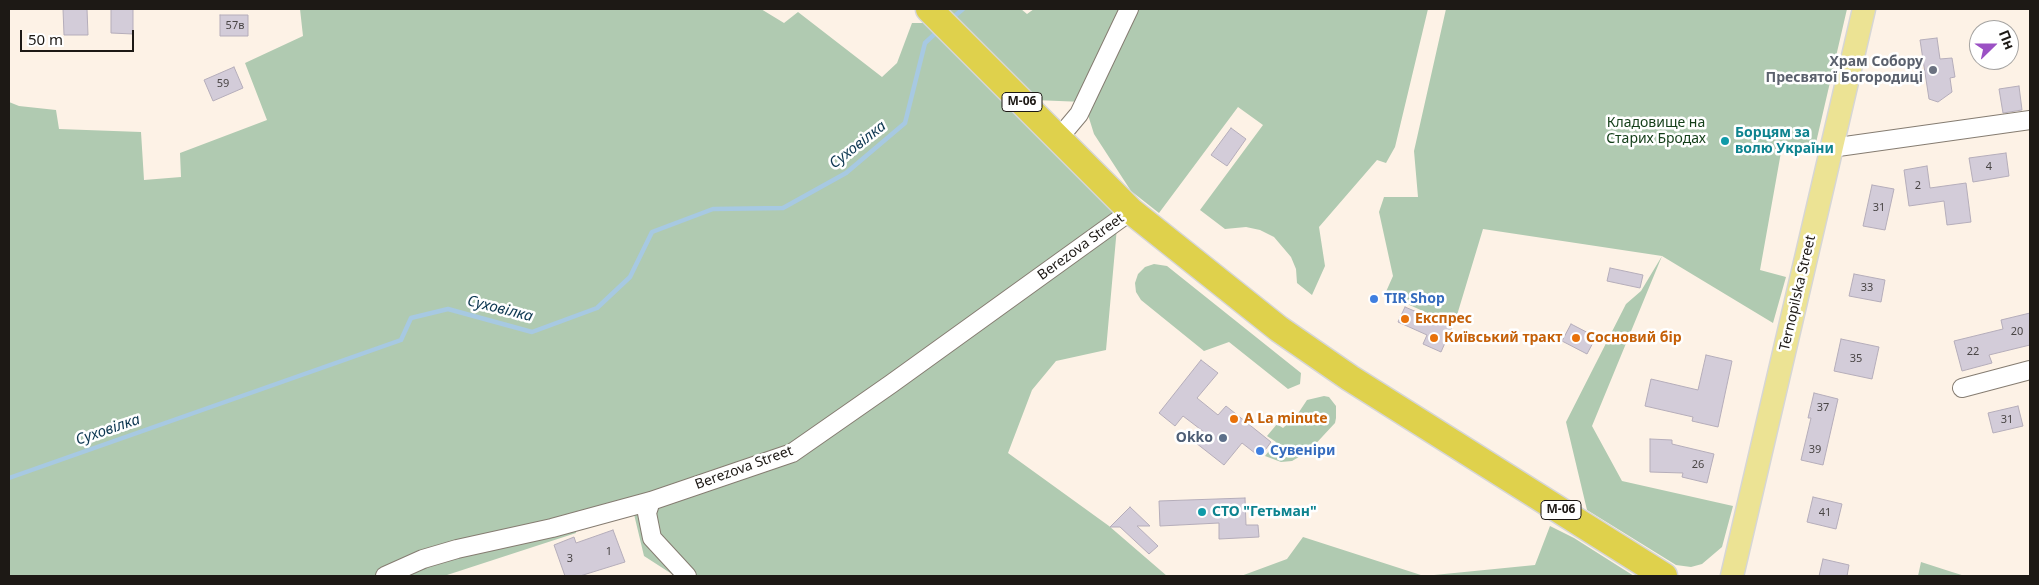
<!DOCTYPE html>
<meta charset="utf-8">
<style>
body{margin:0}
#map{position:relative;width:2039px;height:585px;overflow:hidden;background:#fdf2e6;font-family:"Noto Sans",sans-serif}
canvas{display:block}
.frame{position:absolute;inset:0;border:10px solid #1d1915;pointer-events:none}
.north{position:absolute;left:1969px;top:20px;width:50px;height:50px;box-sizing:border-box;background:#fff;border:1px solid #a5a3a1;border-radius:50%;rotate:68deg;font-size:14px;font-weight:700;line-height:20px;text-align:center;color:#1d1915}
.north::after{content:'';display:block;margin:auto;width:18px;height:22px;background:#9b51c4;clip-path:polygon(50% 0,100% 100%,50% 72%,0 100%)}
.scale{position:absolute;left:20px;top:30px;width:114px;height:22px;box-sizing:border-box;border:2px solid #1d1915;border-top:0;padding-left:6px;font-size:15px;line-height:18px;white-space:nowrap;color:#1d1915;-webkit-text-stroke:4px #fff;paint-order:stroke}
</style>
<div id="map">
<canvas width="2039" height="585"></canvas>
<div class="frame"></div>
<div class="north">Пн</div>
<div class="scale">50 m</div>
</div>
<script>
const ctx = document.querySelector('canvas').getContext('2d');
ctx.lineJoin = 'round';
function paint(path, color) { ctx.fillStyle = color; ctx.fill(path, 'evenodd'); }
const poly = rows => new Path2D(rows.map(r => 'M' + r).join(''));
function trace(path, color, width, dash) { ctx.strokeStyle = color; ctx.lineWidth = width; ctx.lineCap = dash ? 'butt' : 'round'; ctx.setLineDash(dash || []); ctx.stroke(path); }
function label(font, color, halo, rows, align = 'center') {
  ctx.font = font + ' "Noto Sans",sans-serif'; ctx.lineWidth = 5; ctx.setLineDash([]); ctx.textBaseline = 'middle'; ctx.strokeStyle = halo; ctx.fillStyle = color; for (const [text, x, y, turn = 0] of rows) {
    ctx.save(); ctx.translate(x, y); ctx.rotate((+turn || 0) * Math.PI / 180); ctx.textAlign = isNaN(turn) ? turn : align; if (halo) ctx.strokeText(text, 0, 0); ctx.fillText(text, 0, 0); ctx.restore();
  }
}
paint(poly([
 [300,9,761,9,784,23,798,12,882,77,897,63,912,23,926,23,1068,163,1118,216,1106,350,1056,361,1032,390,1008,453,1109,526,1167,576,675,576,644,556,633,510,575,527,576,533,444,576,9,576,9,102,19,106,56,110,59,129,141,132,144,180,181,177,180,153,267,120,245,63,303,36],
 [944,9,1021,9,1027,14,1034,9,1428,9,1395,147,1386,163,1377,160,1319,227,1325,266,1312,295,1297,283,1296,269,1291,257,1274,237,1260,230,1246,227,1225,229,1200,210,1263,125,1238,107,1159,213,1131,191,1094,134,1084,102,1034,100],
 [1446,9,1847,9,1815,147,1783,141,1760,270,1786,277,1773,323,1662,256,1592,426,1622,481,1733,506,1722,547,1702,564,1691,567,1676,565,1587,510,1566,422,1626,304,1641,291,1662,256,1483,229,1454,325,1385,294,1393,276,1379,212,1384,197,1418,197,1414,151],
 [1154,264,1167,266,1301,373,1300,384,1288,389,1229,342,1204,351,1141,300,1136,292,1135,283,1138,274,1145,267],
 [1324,396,1329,397,1336,406,1336,418,1335,423,1309,451,1292,461,1281,462,1265,456,1276,442,1267,436,1277,424,1283,428,1297,415,1307,400],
 [1550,526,1574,538,1634,576,1241,576,1287,559,1303,537,1424,576,1535,565],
 [1921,562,1952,572,1965,576,1918,576]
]), '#b0cab1');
trace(poly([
 [950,20,963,9],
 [9,478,401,340,411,318,448,309,532,332,597,308,630,277,652,232,713,209,783,208,846,173,905,123,925,43,939,30]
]), '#a7c9e2', 4.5);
const building = poly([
 [63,9,87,9,88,35,64,35,63,9],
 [111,9,133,9,133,34,111,33,111,9],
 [220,15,248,15,248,36,220,36,220,15],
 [1937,38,1940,59,1952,58,1955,77,1950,78,1952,92,1938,102,1929,99,1920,40,1937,38],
 [234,67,243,88,213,101,204,80,234,67],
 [2019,86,2022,110,2003,113,1999,89,2019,86],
 [1231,128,1246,139,1227,166,1211,155,1231,128],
 [2006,153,2009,176,1973,182,1969,158,2006,153],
 [1927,166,1930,188,1966,183,1971,222,1947,225,1944,201,1909,206,1904,170,1927,166],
 [1872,185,1894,189,1885,230,1863,226,1872,185],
 [1610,268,1643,275,1640,288,1607,281,1610,268],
 [1854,274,1885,280,1881,302,1849,296,1854,274],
 [1405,307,1452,327,1441,352,1423,344,1427,335,1398,322,1405,307],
 [2030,313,2030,345,1989,355,1992,363,1962,371,1954,341,2003,329,2001,320,2030,313],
 [1571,324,1596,337,1587,354,1562,341,1571,324],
 [1841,339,1879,347,1872,379,1834,371,1841,339],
 [1706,355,1732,361,1718,427,1692,421,1693,417,1645,406,1651,379,1698,390,1706,355],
 [1201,360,1218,373,1197,398,1218,415,1226,406,1271,442,1260,457,1242,443,1224,465,1196,443,1204,432,1183,416,1175,426,1159,413,1201,360],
 [1814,393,1838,399,1823,465,1801,460,1811,418,1808,418,1814,393],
 [2018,406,2023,426,1993,433,1988,413,2018,406],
 [1650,439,1672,440,1672,444,1714,454,1707,483,1682,477,1683,473,1650,472,1650,439],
 [1813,497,1842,504,1836,529,1807,522,1813,497],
 [1245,498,1246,525,1258,525,1259,537,1219,539,1219,523,1160,526,1159,501,1245,498],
 [1130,507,1150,526,1137,526,1158,546,1149,554,1120,527,1110,527,1130,507],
 [613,530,625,562,580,576,565,576,554,545,574,537,576,543,613,530],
 [1823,559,1849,565,1847,576,1819,576,1823,559]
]);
paint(building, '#d3ccd9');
trace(building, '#b5adba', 1);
const minor = poly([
 [1058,139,1079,114,1129,9],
 [1831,148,2030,120],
 [1962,388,2030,370],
 [651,501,647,513,652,538,687,576],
 [385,576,423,559,457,549,552,528,651,501,792,453,891,384,1131,211]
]);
const major = poly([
 [1732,576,1864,9]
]);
const highway = poly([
 [929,9,1131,211,1279,329,1350,378,1664,576]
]);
trace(minor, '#857c71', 20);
trace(major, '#d6d6d5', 25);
trace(highway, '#d6d6d5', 29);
trace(minor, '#fff', 18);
trace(major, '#ece394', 22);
trace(highway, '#dfd14c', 26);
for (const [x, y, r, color] of [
 [1933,70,5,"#6b7280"],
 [1725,141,5,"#0f9aa8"],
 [1374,299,5,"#3f7fe0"],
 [1405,319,5,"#e8710a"],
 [1434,338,5,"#e8710a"],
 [1576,338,5,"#e8710a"],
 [1234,419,5,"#e8710a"],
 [1223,438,5,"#5c6f8a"],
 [1260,451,5,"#3f7fe0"],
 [1202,512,5,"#0f9aa8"]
]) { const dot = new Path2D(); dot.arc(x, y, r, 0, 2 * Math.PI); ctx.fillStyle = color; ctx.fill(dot); trace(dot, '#fff', 2); }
label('11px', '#4a4646', null, [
 ["57в",235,26],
 ["59",223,84],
 ["4",1989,167],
 ["2",1918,186],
 ["31",1879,208],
 ["33",1867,288],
 ["20",2017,332],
 ["22",1973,352],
 ["35",1856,359],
 ["37",1823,408],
 ["31",2007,420],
 ["39",1815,450],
 ["26",1698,465],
 ["41",1825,513],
 ["1",609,552],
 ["3",570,559]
]);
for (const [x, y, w] of [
 [1022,102,40],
 [1561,510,40]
]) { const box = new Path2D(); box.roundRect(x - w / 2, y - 9.5, w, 19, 4); ctx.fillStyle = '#fff'; ctx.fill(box); trace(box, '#1d1915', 1); }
label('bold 12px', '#1d1915', null, [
 ["М-06",1022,102],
 ["М-06",1561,510]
]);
label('bold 14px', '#5b616d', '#fff', [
 ["Храм Собору",1923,62],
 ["Пресвятої Богородиці",1923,78]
], 'right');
label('14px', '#133e18', '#fff', [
 ["Кладовище на",1656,123],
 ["Старих Бродах",1656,139]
]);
label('bold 14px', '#0d838f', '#fff', [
 ["Борцям за",1735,133],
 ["волю України",1735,149],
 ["СТО \"Гетьман\"",1212,512]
], 'left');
label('14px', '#1d1915', '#fff', [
 ["Berezova Street",1081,247,-36],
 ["Ternopilska Street",1798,293,-77],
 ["Berezova Street",744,468,-20]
]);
label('bold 14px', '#366cbe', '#fff', [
 ["TIR Shop",1384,299],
 ["Сувеніри",1270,451]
], 'left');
label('bold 14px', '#c56008', '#fff', [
 ["Експрес",1415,319],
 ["Київський тракт",1444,338],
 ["Сосновий бір",1586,338],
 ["A La minute",1244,419]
], 'left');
label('bold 14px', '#4e5e75', '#fff', [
 ["Okko",1213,438]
], 'right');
label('italic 15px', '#0d3751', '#fff', [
 ["Суховілка",858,145,-38],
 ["Суховілка",500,309,14],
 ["Суховілка",108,430,-19]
]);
</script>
